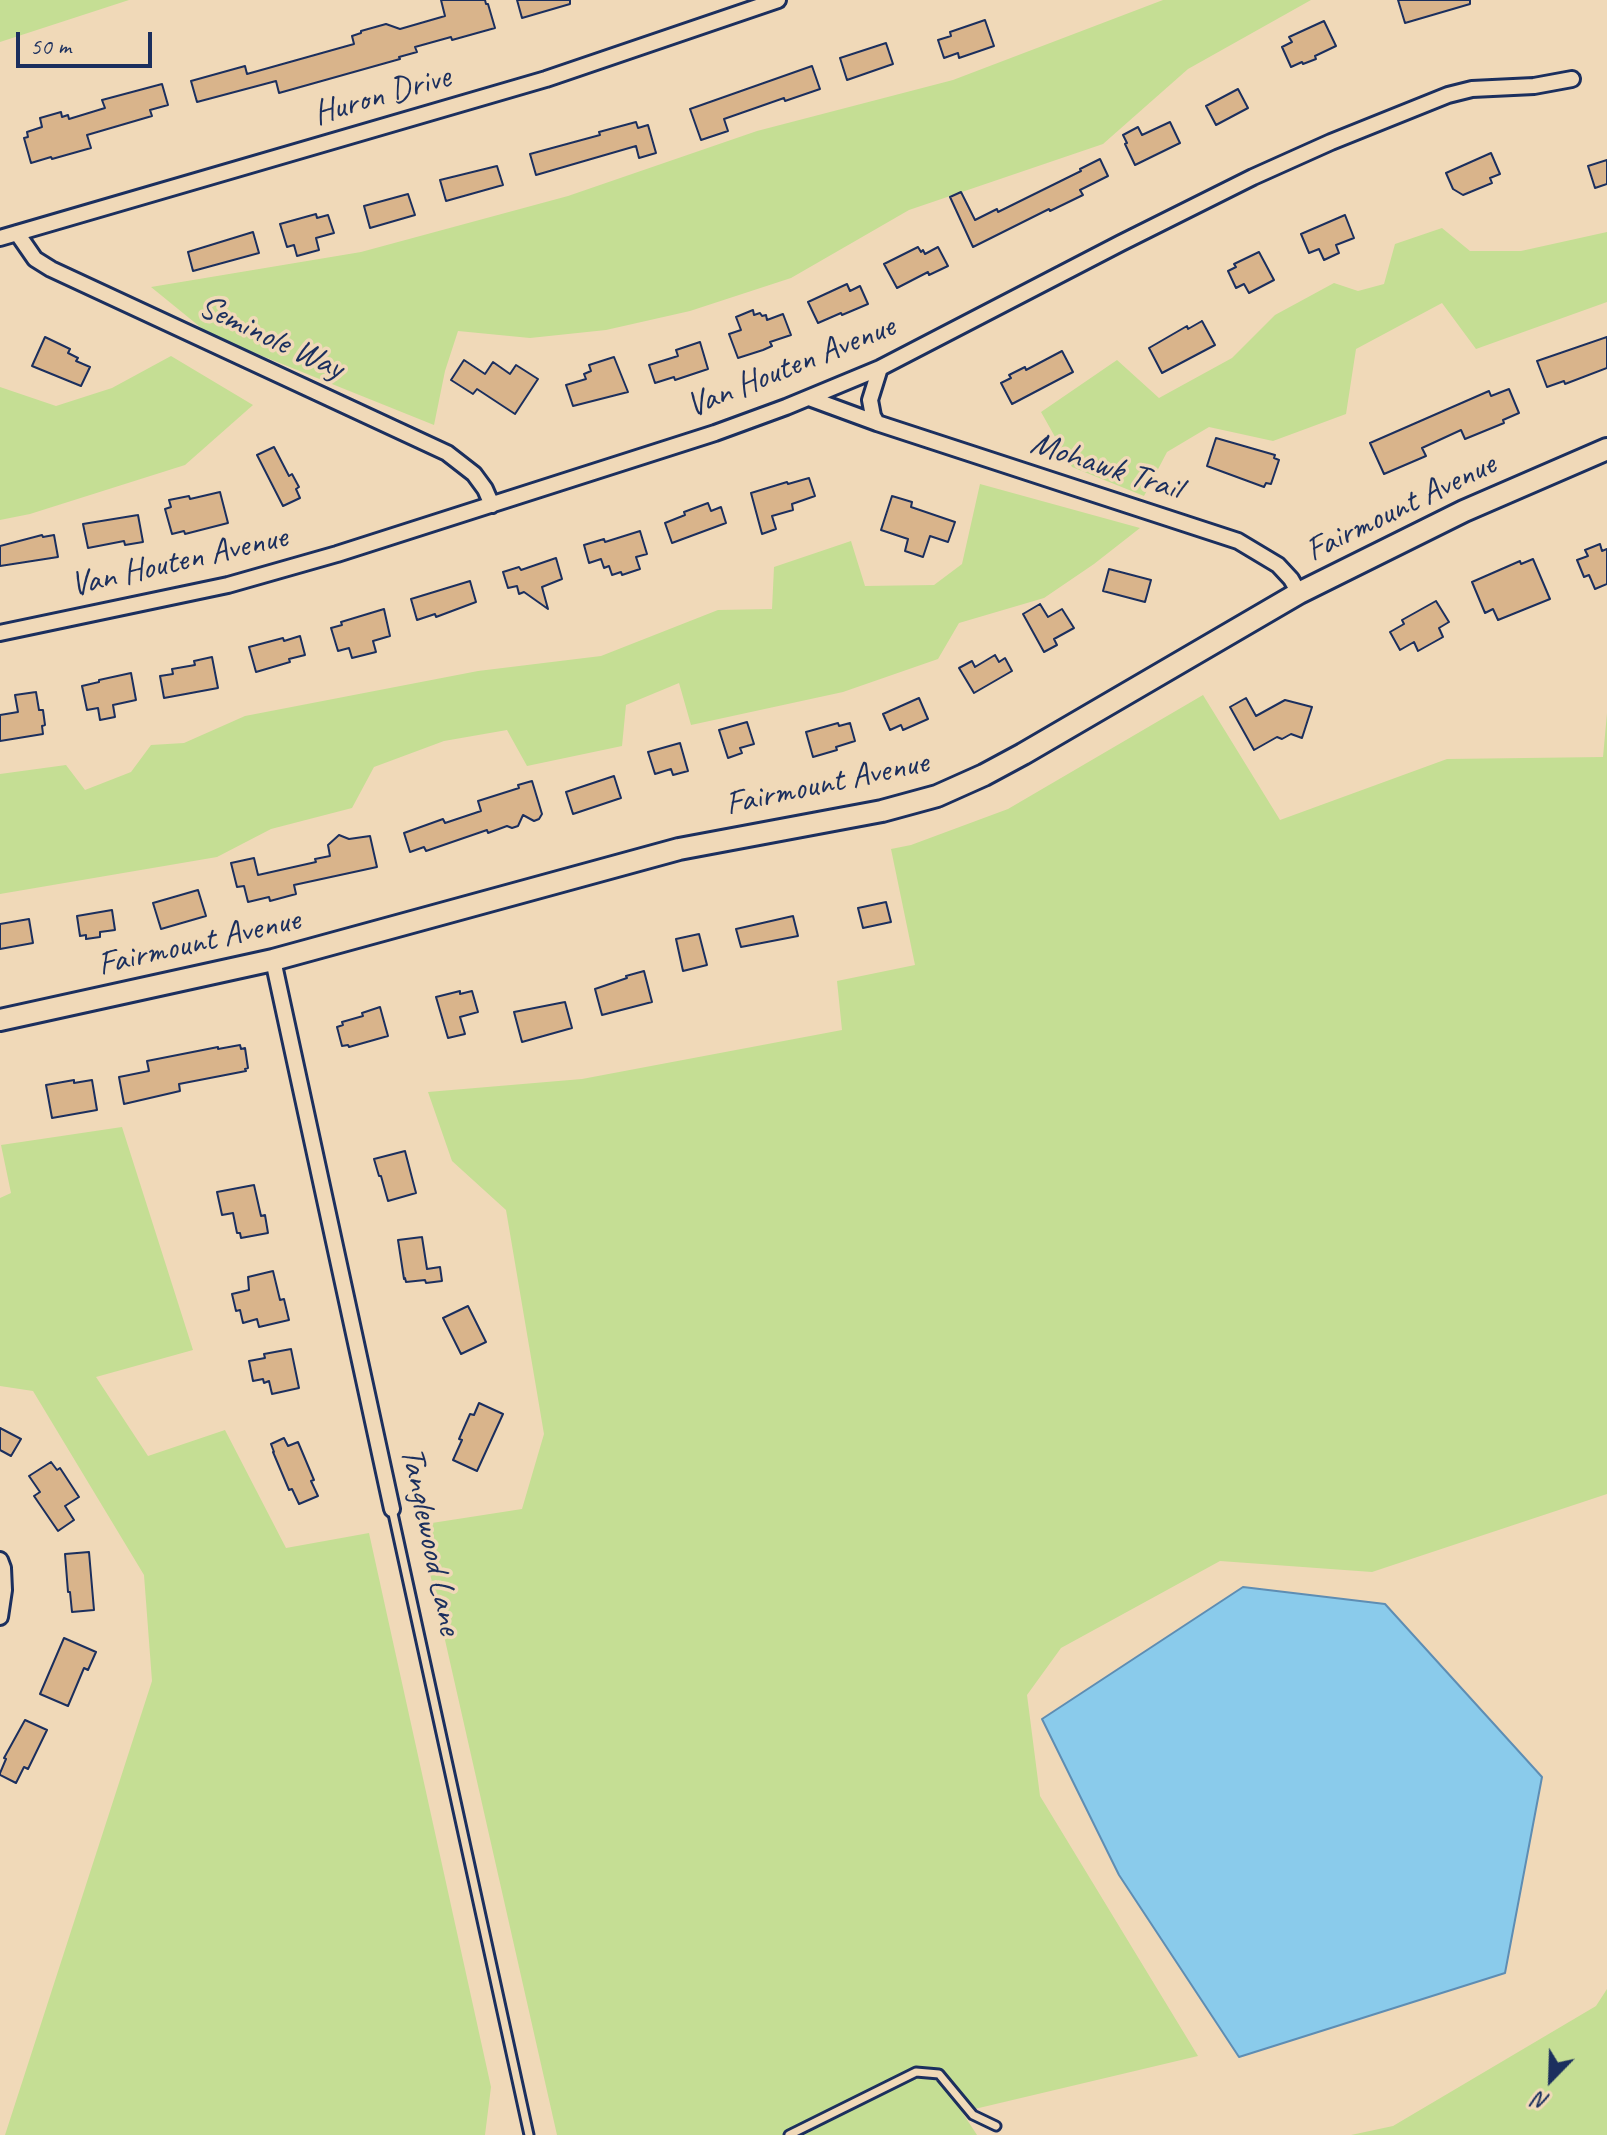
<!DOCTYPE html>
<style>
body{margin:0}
#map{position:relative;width:1607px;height:2135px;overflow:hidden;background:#f0d9b8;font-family:Caveat,sans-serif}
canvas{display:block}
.north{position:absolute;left:1511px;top:2039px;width:80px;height:80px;-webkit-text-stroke:6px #f0d9b8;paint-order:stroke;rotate:203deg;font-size:22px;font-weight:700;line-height:32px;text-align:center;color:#1b2f5e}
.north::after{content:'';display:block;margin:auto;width:28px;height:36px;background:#1b2f5e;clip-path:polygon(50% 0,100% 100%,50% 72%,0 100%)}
.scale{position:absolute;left:16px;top:32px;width:136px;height:36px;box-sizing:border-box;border:4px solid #1b2f5e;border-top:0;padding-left:10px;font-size:24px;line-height:28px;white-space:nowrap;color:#1b2f5e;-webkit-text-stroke:6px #f0d9b8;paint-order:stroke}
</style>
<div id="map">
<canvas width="1607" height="2135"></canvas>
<div class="north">N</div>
<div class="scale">50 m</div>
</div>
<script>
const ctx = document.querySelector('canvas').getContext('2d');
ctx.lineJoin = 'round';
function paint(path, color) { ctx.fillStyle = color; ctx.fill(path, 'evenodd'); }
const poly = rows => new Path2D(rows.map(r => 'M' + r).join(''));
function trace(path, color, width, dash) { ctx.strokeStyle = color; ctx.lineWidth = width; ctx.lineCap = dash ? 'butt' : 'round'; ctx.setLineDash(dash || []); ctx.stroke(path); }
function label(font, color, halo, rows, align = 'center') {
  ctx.font = font + ' Caveat,sans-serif'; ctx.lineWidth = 7; ctx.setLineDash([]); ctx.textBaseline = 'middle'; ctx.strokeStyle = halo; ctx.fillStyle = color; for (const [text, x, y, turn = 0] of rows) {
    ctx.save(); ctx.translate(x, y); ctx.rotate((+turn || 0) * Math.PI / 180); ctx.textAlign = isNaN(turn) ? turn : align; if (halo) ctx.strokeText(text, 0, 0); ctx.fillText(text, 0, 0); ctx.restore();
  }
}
paint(poly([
 [0,0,129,0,0,42],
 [1163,0,1311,0,1188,69,1103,144,909,210,791,278,690,311,606,330,530,338,458,331,445,371,434,425,210,335,151,287,361,252,568,196,757,131,953,80],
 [1442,228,1470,251,1521,251,1607,232,1607,302,1476,349,1442,303,1356,349,1346,414,1273,441,1209,427,1167,452,1144,496,1072,467,1041,412,1117,360,1159,398,1232,358,1275,315,1334,283,1358,291,1384,284,1395,244],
 [171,356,253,405,185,465,30,514,0,520,0,387,56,406,112,388],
 [980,484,1140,528,1094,564,1044,598,959,623,938,659,843,692,691,725,679,683,626,705,622,746,527,766,507,730,444,741,374,767,352,808,271,829,217,857,0,894,0,774,66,765,85,790,131,772,151,745,184,743,245,716,478,671,601,656,718,610,772,609,774,567,851,541,865,586,934,585,962,564],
 [1203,695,1280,820,1447,759,1603,757,1607,713,1607,1494,1372,1572,1220,1561,1061,1648,1027,1695,1040,1796,1198,2056,962,2112,977,2135,557,2135,419,1525,522,1509,544,1434,506,1210,452,1161,428,1092,582,1079,842,1030,837,981,915,965,891,849,911,845,1008,809],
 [122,1127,193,1350,96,1377,148,1456,225,1430,286,1548,369,1533,491,2087,485,2135,5,2135,152,1681,144,1575,33,1391,0,1386,0,1198,11,1193,1,1145],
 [1607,1989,1607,2135,1351,2135,1393,2126,1596,2006]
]), '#c5de94');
const water = poly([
 [1243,1587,1385,1604,1542,1777,1505,1973,1239,2057,1119,1875,1042,1719,1243,1587]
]);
paint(water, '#8acbeb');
trace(water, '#5e8db3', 2);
const building = poly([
 [441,0,485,0,486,4,488,4,495,28,452,40,451,37,415,47,417,52,399,57,400,59,279,93,276,81,197,102,191,81,245,66,247,74,354,44,352,36,361,33,361,31,386,24,400,29,445,16,441,0],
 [517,0,570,0,570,4,522,18,517,0],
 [1398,0,1470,0,1470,4,1405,23,1398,0],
 [985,20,994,46,959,58,958,53,944,58,938,40,951,36,950,32,985,20],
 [1324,21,1336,46,1315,56,1316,59,1303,64,1302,62,1291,67,1282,47,1292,42,1289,37,1324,21],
 [886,43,893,64,847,80,840,58,886,43],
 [812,66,820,89,785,101,784,98,724,119,728,131,701,140,690,109,812,66],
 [162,84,168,105,150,110,152,116,87,135,91,148,52,159,51,157,31,163,24,138,28,137,27,132,42,127,40,118,61,112,62,117,68,115,69,119,105,108,102,100,162,84],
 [1238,89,1248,108,1216,125,1206,106,1238,89],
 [636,122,638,128,648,125,656,153,639,158,636,146,536,175,530,154,600,135,599,132,636,122],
 [1170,122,1180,143,1135,165,1125,144,1127,143,1123,135,1138,127,1142,135,1170,122],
 [1491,153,1500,174,1490,178,1492,183,1463,195,1453,189,1446,173,1491,153],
 [1100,159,1108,176,1080,190,1083,195,1050,211,1049,209,973,247,950,197,961,192,975,220,997,209,998,212,1081,171,1080,169,1100,159],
 [1607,160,1607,184,1595,188,1588,166,1607,160],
 [497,166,503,185,446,201,440,180,497,166],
 [408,194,415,215,370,228,364,206,408,194],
 [316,214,317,218,328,215,334,233,316,238,319,250,297,256,294,245,287,247,280,224,316,214],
 [1345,215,1354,238,1336,245,1339,253,1324,260,1319,249,1309,253,1301,234,1345,215],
 [253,232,259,253,193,271,188,252,253,232],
 [918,247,921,252,923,250,925,254,938,247,948,266,929,275,928,272,897,288,884,264,918,247],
 [1259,252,1274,280,1249,293,1244,284,1236,288,1228,271,1236,267,1234,264,1259,252],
 [847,284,850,291,860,286,868,304,842,315,841,313,818,323,808,302,847,284],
 [753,310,754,315,760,313,762,316,766,315,767,320,783,314,791,335,770,342,772,346,763,350,738,358,729,334,741,330,736,317,753,310],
 [1202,321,1215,345,1162,373,1149,348,1187,326,1188,329,1202,321],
 [45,337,70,349,68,353,78,358,76,361,90,367,81,386,32,366,45,337],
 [1607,337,1607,368,1565,384,1564,381,1547,387,1537,361,1607,337],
 [700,342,708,369,675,380,674,377,655,383,649,365,678,356,676,350,700,342],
 [1062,351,1073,372,1012,404,1001,383,1011,378,1009,375,1025,367,1026,370,1062,351],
 [614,357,628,392,573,406,566,385,586,379,584,374,591,371,589,365,614,357],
 [464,360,485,374,493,362,510,374,516,365,538,379,515,414,477,389,473,394,451,380,464,360],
 [1509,389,1519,413,1503,420,1504,423,1465,439,1461,430,1422,448,1426,456,1384,474,1370,443,1489,391,1491,396,1509,389],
 [1216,438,1275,455,1274,458,1279,460,1271,484,1266,483,1264,487,1207,466,1216,438],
 [274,447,289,476,292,474,299,487,296,489,300,498,283,506,257,455,274,447],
 [809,478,815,496,792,504,793,510,772,516,776,529,762,534,751,493,787,482,788,484,809,478],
 [220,492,228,523,185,534,184,531,172,534,165,509,171,507,169,500,189,496,190,499,220,492],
 [892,496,912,502,911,507,955,522,948,542,930,536,923,557,905,551,908,539,881,530,892,496],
 [708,503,711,511,721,507,726,523,672,543,665,523,685,515,684,512,708,503],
 [138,515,143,542,125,545,124,541,88,548,83,524,138,515],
 [640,531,647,554,636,557,640,569,622,575,621,572,612,575,609,566,604,568,601,559,589,563,584,545,604,539,605,542,640,531],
 [42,535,43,537,54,535,58,557,0,566,0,546,42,535],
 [1600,544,1602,551,1607,549,1607,584,1595,589,1589,575,1584,577,1577,560,1588,556,1585,550,1600,544],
 [556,558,562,579,542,587,548,609,524,592,519,594,517,586,508,588,503,572,519,567,521,570,556,558],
 [1533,559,1550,599,1498,620,1493,609,1485,613,1472,582,1520,561,1521,564,1533,559],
 [1109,569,1151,580,1145,602,1103,591,1109,569],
 [470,581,476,602,436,617,435,614,417,620,411,599,470,581],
 [1436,601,1449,622,1439,628,1443,637,1418,651,1414,642,1400,650,1390,632,1404,624,1402,620,1436,601],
 [1040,604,1048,617,1062,609,1074,628,1054,639,1057,645,1044,652,1023,614,1040,604],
 [384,609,390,636,373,641,376,652,352,658,349,648,338,651,331,628,342,625,341,622,384,609],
 [300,636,305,655,289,659,290,662,256,672,249,647,283,638,284,641,300,636],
 [995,655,999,662,1005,658,1012,671,974,693,959,668,972,661,975,667,995,655],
 [212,657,218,688,164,698,160,676,173,674,172,669,195,665,194,661,212,657],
 [131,673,136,700,113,705,115,717,100,720,98,708,87,710,82,686,99,682,99,680,131,673],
 [36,692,39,710,43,710,45,725,42,726,43,734,0,741,0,715,18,712,15,695,36,692],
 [919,698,928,719,903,730,901,725,890,730,883,714,919,698],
 [1246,698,1256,716,1285,700,1312,707,1302,738,1291,734,1282,739,1277,737,1254,750,1230,707,1246,698],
 [747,722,754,744,740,748,742,753,728,758,719,730,747,722],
 [838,723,839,726,850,723,855,741,836,747,837,750,813,757,806,732,838,723],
 [680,743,688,771,673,775,671,769,655,774,648,752,680,743],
 [614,776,621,798,573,814,566,792,614,776],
 [532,781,542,814,539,819,534,821,523,815,518,826,512,828,507,826,488,833,487,830,426,851,424,847,410,852,404,833,443,819,445,823,481,811,478,801,519,788,518,785,532,781],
 [339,835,349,839,370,836,377,867,294,885,296,894,270,901,269,897,248,902,244,886,237,887,231,863,254,858,258,875,316,862,315,859,330,856,328,845,339,835],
 [198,890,206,916,161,929,153,903,198,890],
 [886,902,891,922,863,928,858,908,886,902],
 [112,910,115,930,100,932,100,937,86,939,86,935,80,936,77,916,112,910],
 [793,916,798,936,741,947,736,929,793,916],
 [29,919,33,943,0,949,0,924,29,919],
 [699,934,707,965,683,971,676,939,699,934],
 [644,971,652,1002,602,1015,595,989,627,978,626,976,644,971],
 [460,991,460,994,472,991,478,1012,460,1017,465,1034,448,1038,436,997,460,991],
 [565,1002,572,1028,522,1042,514,1012,565,1002],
 [380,1007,388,1036,349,1047,348,1045,342,1046,337,1027,343,1025,342,1022,363,1016,362,1013,380,1007],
 [240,1045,241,1049,245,1048,248,1068,245,1069,246,1071,179,1084,180,1091,124,1104,119,1077,149,1071,147,1061,218,1047,218,1049,240,1045],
 [74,1080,74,1083,92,1080,97,1110,52,1118,46,1085,74,1080],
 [405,1151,416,1193,388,1201,381,1176,379,1176,374,1159,405,1151],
 [254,1185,261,1216,265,1215,268,1233,241,1238,240,1233,237,1233,233,1213,222,1215,217,1192,254,1185],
 [422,1237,427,1269,440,1267,442,1281,426,1283,425,1280,406,1282,405,1278,404,1279,398,1240,422,1237],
 [273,1271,280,1300,284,1299,289,1320,259,1327,257,1319,243,1323,240,1310,236,1311,232,1294,249,1290,248,1277,273,1271],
 [468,1306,486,1342,461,1354,443,1318,468,1306],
 [291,1349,299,1388,272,1394,269,1381,264,1383,263,1379,253,1381,249,1361,265,1358,264,1354,291,1349],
 [479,1403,503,1414,477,1471,453,1460,462,1440,459,1439,470,1414,474,1415,479,1403],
 [0,1428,21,1439,11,1456,0,1450,0,1428],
 [284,1438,288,1446,298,1442,314,1480,311,1481,318,1496,299,1504,292,1489,289,1490,273,1452,274,1452,271,1444,284,1438],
 [51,1462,57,1470,60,1468,79,1497,65,1506,74,1520,58,1531,34,1496,40,1492,29,1476,51,1462],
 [89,1552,94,1610,72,1612,70,1592,68,1592,65,1554,89,1552],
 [64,1638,96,1652,88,1670,84,1668,68,1706,40,1694,64,1638],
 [25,1720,47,1730,28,1769,24,1767,16,1783,0,1775,0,1773,6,1759,4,1758,25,1720]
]);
paint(building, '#d9b48b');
trace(building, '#1b2f5e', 2);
const service = poly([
 [392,1509,529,2135],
 [789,2135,916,2072,939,2074,973,2115,996,2126]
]);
const minor = poly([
 [17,233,35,259,51,269,447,453,474,474,485,489,492,505],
 [0,238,546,79,778,0],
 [880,368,870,400,873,416,877,423,1238,541,1278,565,1291,579,1299,593],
 [809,398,877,423],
 [0,633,228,585,337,554,715,433,786,407,880,368,1121,243,1253,177,1331,142,1448,95,1472,89,1534,86,1572,79],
 [273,960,392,1509],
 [0,1560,3,1568,4,1590,0,1617]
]);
const secondary = poly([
 [0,1020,273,960,679,849,882,811,937,796,984,775,1023,754,1299,593,1464,511,1607,449]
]);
trace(service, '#1b2f5e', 13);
trace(minor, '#1b2f5e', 20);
trace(secondary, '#1b2f5e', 26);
trace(service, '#f0d9b8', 7);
trace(minor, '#f0d9b8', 14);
trace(secondary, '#f0d9b8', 20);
label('34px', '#1b2f5e', '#f0d9b8', [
 ["Huron Drive",382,96,-16],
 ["Seminole Way",271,338,25],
 ["Van Houten Avenue",791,367,-22],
 ["Mohawk Trail",1106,467,18],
 ["Fairmount Avenue",1401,508,-26],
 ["Van Houten Avenue",179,562,-13],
 ["Fairmount Avenue",827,784,-12],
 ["Fairmount Avenue",199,943,-13],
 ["Tanglewood Lane",430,1541,78]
]);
</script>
